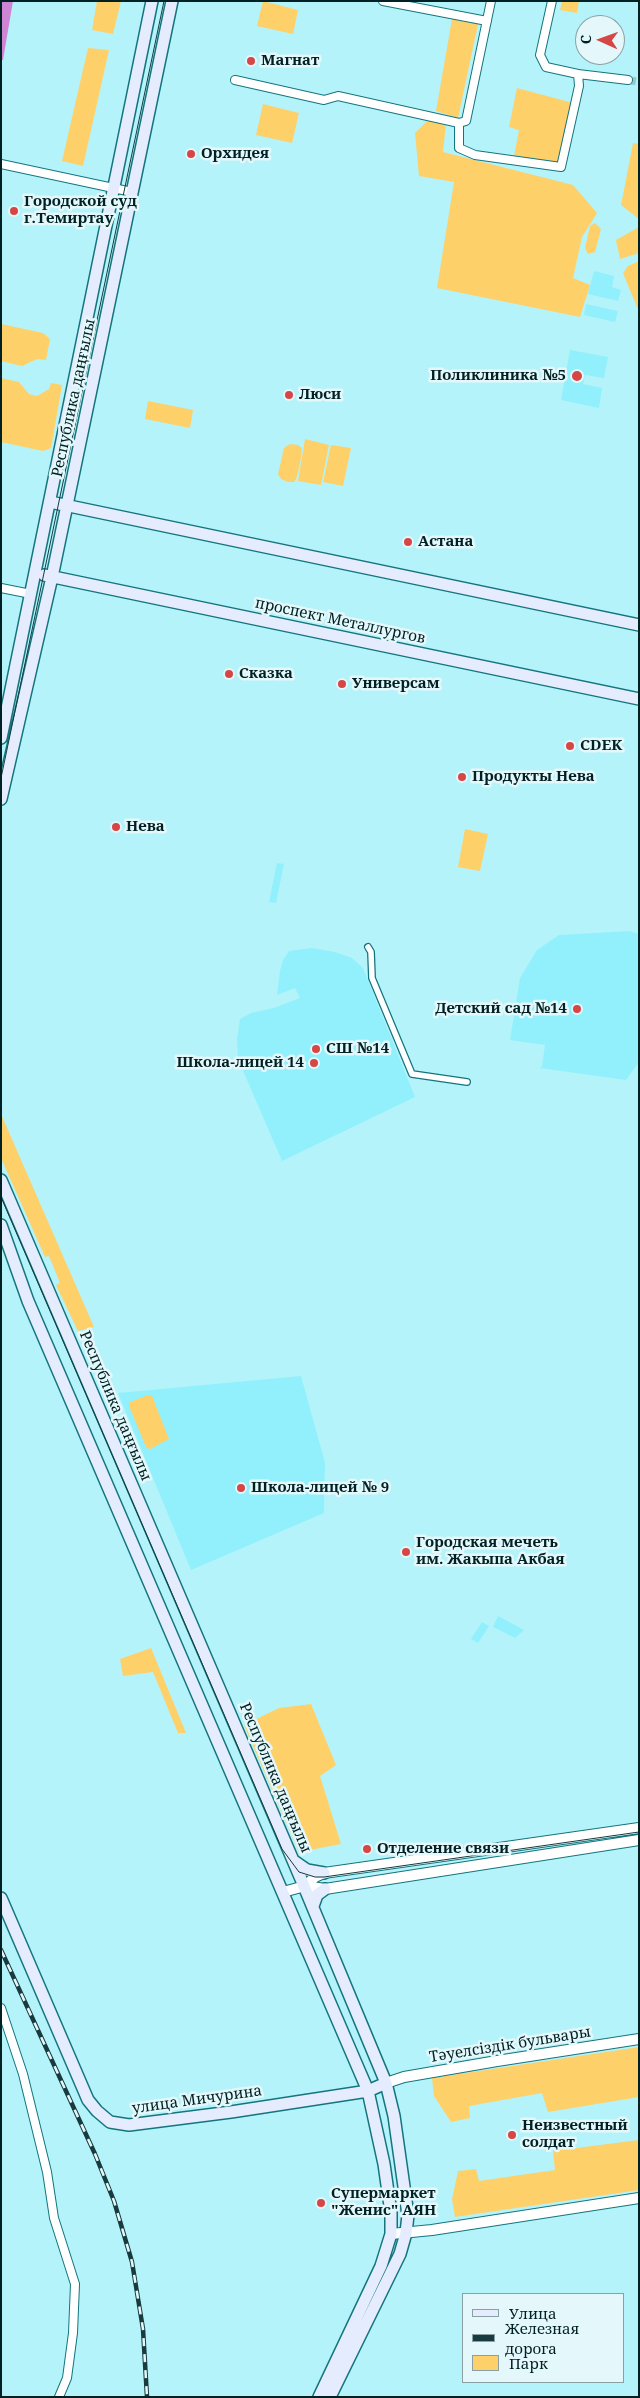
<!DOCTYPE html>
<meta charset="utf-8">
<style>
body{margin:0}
#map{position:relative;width:640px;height:2398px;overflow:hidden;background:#b5f3fa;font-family:"Noto Serif",serif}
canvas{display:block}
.frame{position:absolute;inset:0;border:2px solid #002124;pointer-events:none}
.legend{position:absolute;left:462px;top:2293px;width:162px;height:90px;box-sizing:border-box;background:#e4f7fa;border:1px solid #89a1a4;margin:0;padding:6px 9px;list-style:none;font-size:15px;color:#002124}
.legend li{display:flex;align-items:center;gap:10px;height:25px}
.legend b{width:25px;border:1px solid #89a1a4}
.north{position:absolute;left:575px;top:15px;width:50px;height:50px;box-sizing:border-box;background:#e4f7fa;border:1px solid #89a1a4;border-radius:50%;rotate:272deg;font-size:14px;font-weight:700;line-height:20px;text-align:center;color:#002124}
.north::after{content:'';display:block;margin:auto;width:18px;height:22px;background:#d54644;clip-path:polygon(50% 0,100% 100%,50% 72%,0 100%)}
</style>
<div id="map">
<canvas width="640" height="2398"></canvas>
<div class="frame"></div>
<ul class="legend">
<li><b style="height:6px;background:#e4ecfe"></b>Улица</li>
<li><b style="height:6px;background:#173b3f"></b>Железная дорога</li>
<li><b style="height:14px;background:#fed069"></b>Парк</li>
</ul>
<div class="north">С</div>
</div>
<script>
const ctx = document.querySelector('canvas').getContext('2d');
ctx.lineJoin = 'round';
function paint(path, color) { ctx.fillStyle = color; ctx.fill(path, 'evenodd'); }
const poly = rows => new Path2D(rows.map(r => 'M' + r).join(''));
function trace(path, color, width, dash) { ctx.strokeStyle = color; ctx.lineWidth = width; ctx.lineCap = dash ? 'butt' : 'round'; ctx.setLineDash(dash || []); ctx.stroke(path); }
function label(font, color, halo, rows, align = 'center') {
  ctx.font = font + ' "Noto Serif",serif'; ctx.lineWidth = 5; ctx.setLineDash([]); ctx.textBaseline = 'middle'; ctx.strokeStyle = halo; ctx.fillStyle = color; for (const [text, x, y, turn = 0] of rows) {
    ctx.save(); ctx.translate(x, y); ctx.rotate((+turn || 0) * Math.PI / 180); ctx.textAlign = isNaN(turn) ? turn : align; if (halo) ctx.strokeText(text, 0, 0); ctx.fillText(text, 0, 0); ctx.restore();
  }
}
paint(poly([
 [594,271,614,276,612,287,621,290,618,301,588,294],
 [586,304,618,311,615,322,584,315],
 [570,350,608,357,604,378,585,375,583,384,602,388,599,408,561,400],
 [277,863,284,864,276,903,269,902],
 [630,931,639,934,639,1062,626,1080,540,1068,542,1066,545,1045,510,1040,520,978,537,950,559,935],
 [312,948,335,952,352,958,363,968,415,1097,282,1161,238,1059,237,1040,240,1019,251,1013,274,1008,300,998,295,988,277,995,280,971,283,960,289,951],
 [301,1376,325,1463,324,1513,191,1570,118,1393],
 [498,1616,524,1630,515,1638,493,1627],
 [482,1622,489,1626,478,1643,471,1639]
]), '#91f0fb');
paint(poly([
 [97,1,121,1,113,34,92,30],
 [263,1,298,10,293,34,257,26],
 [562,1,579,1,577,13,560,10],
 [452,19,478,24,458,118,436,111],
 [88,48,109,50,83,166,62,161],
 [517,88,573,103,559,163,514,156,519,130,509,127],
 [263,104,299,113,292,143,256,135],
 [429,119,446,124,443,152,573,185,597,213,582,237,573,278,590,285,580,317,437,288,454,182,419,176,415,133],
 [633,143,639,144,639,219,621,205],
 [595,223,601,229,595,252,588,254,585,248,590,226],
 [639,227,639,253,620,259,616,240],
 [639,261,639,312,623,273,628,266],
 [1,324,43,333,50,339,46,360,37,359,22,366,1,361],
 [1,378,19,382,29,394,37,396,49,389,51,383,62,385,51,448,43,451,1,442],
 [148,401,193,410,190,428,145,419],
 [305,439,329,445,321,485,298,481],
 [290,444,298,445,302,448,301,458,297,477,294,482,288,482,281,479,278,474,284,448],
 [331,445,351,448,343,486,323,482],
 [465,829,488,834,480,871,458,867],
 [1,1114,94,1327,78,1331,56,1285,60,1283,49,1256,45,1257,1,1158],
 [148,1395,152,1396,169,1439,150,1449,146,1447,129,1406,130,1402],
 [151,1648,186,1733,178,1733,153,1672,123,1676,120,1659],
 [311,1704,336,1765,320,1776,341,1844,299,1852,244,1725,279,1708],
 [639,2047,639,2097,548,2112,542,2093,469,2106,470,2118,451,2122,434,2096,432,2078],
 [639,2140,639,2190,455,2217,452,2199,458,2171,476,2169,479,2181,555,2170,553,2151]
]), '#fed069');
paint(poly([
 [1,1,13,1,3,60,1,60]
]), '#cf85d3');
trace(poly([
 [628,80,639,82]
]), '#91c9cf', 8, [8, 4]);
const pedestrian = poly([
 [368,947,371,952,372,978,412,1074,467,1082]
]);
const minor = poly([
 [383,1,487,21],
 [578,74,628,80],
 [235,80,324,100,338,96,459,123,466,121,491,1],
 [459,123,459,148,475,155,561,167,579,86,578,74,546,67,540,55,552,1],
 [1,164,132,192],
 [1,588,31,594],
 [1,2008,23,2074,47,2172,54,2218,75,2284,73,2333,67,2378,59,2397]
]);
const tertiary = poly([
 [305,1886,315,1877,324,1873,639,1828],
 [283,1892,305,1886,325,1889,639,1840],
 [386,2083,404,2077,497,2061,639,2039],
 [391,2234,432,2230,639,2198]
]);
const secondary = poly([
 [50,502,639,625],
 [44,575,639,699],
 [1,738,152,1],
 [1,799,52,577,172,1],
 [1,1180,301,1879,386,2083,394,2116,408,2215,406,2233,400,2254,330,2397],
 [1,1225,28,1301,368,2091,384,2164,391,2213,391,2234,381,2266,319,2397],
 [294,1861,307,1870,324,1873],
 [1,1898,88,2100,97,2111,110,2122,129,2125,231,2112,368,2091,386,2083],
 [313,1906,317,1895,325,1889]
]);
trace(pedestrian, '#14757e', 8);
trace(minor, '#14757e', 10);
trace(tertiary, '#14757e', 12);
trace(secondary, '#14757e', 14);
trace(pedestrian, '#fff', 5.5);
trace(minor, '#fff', 8);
trace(tertiary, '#fff', 10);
trace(secondary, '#e4ecfe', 11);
trace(poly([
 [1,778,164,1],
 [1,1197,282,1849,299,1872,315,1877,324,1877,639,1832]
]), '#173b3f', 1);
const rail = poly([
 [1,1950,95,2154,114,2201,132,2262,143,2329,147,2397]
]);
trace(rail, '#173b3f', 4.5);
trace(rail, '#e4f7fa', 2.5, [8]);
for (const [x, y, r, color] of [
 [251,61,5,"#d54644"],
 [191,154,5,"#d54644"],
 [14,211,5,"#d54644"],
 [577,376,6,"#d54644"],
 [289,395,5,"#d54644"],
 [408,542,5,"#d54644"],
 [229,674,5,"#d54644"],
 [342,684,5,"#d54644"],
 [570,746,5,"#d54644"],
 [462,777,5,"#d54644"],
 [116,827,5,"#d54644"],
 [577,1009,5,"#d54644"],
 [316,1049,5,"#d54644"],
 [314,1063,5,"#d54644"],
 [241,1488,5,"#d54644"],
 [406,1552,5,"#d54644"],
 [367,1849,5,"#d54644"],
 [512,2135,5,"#d54644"],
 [321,2203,5,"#d54644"]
]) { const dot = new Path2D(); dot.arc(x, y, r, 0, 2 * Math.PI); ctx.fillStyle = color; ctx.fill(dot); trace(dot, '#e4f7fa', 2); }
label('bold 15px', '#002124', '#e4f7fa', [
 ["Магнат",261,61],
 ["Орхидея",201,154],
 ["Городской суд",24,202],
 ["г.Темиртау",24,219],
 ["Поликлиника №5",566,376,"right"],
 ["Люси",299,395],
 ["Астана",418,542],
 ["Сказка",239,674],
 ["Универсам",352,684],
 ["CDEK",580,746],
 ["Продукты Нева",472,777],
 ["Нева",126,827],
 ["Детский сад №14",567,1009,"right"],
 ["СШ №14",326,1049],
 ["Школа-лицей 14",304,1063,"right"],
 ["Школа-лицей № 9",251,1488],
 ["Городская мечеть",416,1543],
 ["им. Жакыпа Акбая",416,1560],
 ["Отделение связи",377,1849],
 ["Неизвестный",522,2126],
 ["солдат",522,2143],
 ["Супермаркет",331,2194],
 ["\"Женис\" АЯН",331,2211]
], 'left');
label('15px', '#002124', '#e4f7fa', [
 ["Республика даңғылы",74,398,-78],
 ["проспект Металлургов",340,621,12],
 ["Республика даңғылы",115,1406,67],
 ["Республика даңғылы",275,1778,67],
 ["Тәуелсіздік бульвары",510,2045,-9],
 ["улица Мичурина",197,2100,-8]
]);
</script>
